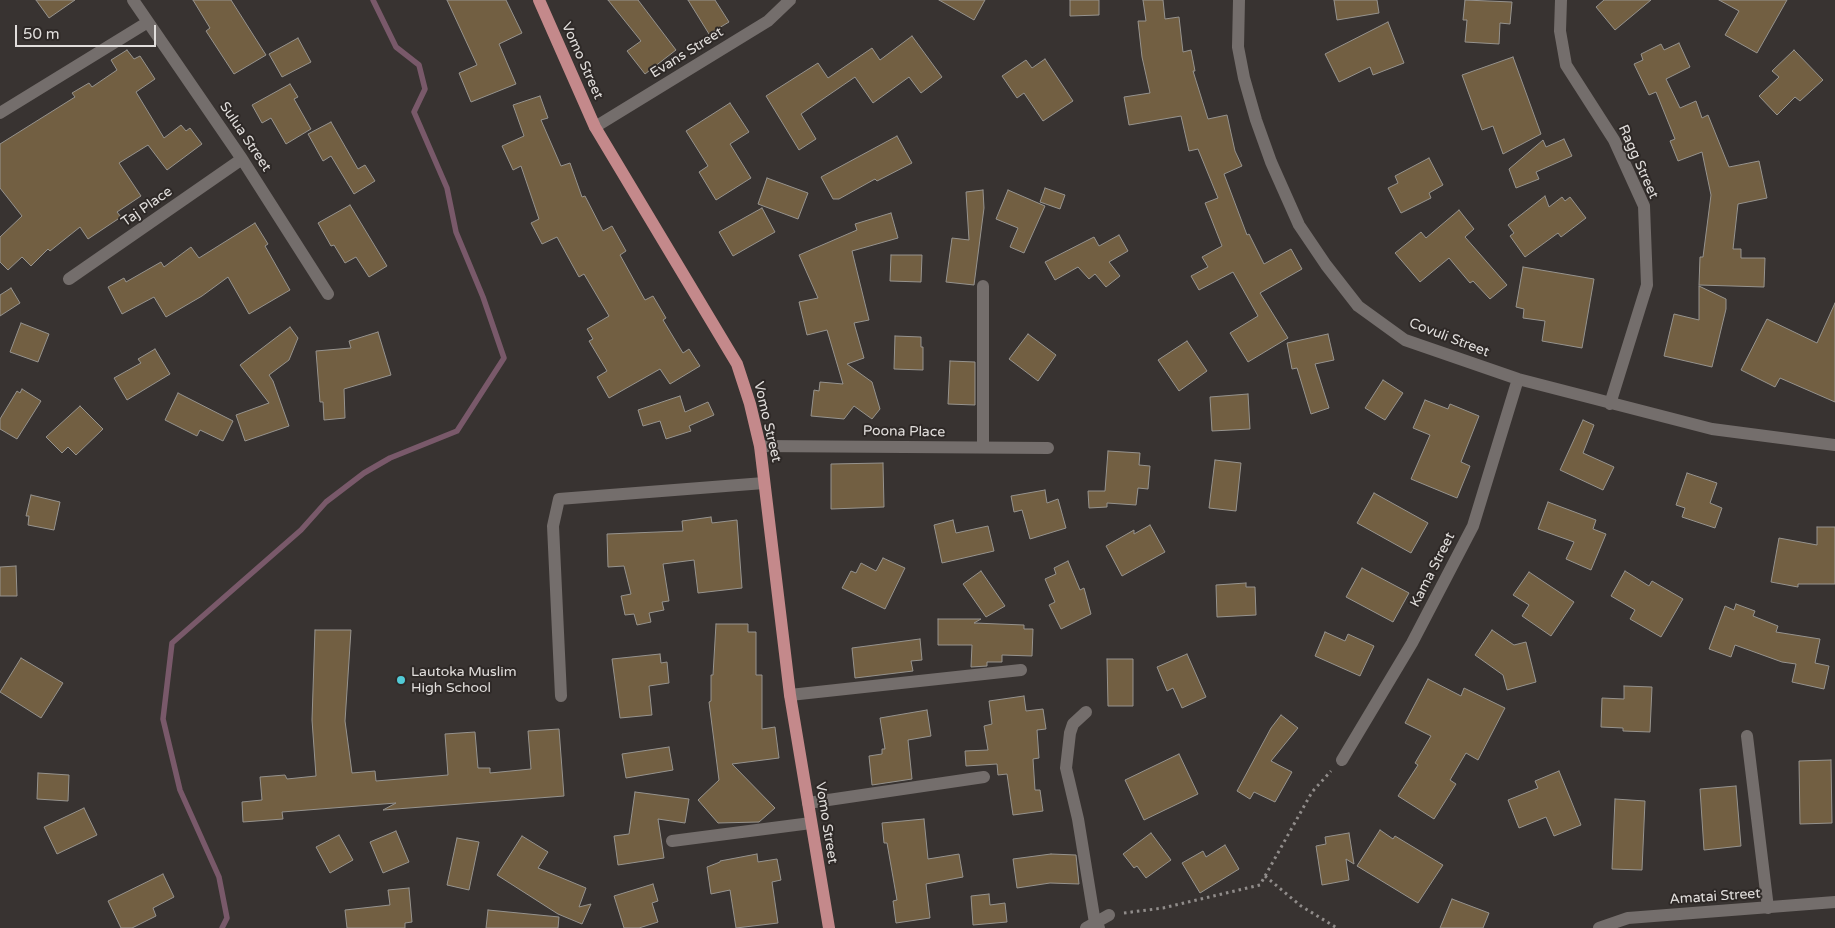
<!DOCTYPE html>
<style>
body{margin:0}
#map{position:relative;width:1835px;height:928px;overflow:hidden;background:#383331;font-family:"Varela Round",sans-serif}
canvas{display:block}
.scale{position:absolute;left:15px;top:25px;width:141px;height:22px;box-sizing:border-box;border:2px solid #e1dedc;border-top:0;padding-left:6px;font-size:15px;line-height:18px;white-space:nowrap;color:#e1dedc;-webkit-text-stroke:4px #2e2927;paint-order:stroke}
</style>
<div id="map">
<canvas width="1835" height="928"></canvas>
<div class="scale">50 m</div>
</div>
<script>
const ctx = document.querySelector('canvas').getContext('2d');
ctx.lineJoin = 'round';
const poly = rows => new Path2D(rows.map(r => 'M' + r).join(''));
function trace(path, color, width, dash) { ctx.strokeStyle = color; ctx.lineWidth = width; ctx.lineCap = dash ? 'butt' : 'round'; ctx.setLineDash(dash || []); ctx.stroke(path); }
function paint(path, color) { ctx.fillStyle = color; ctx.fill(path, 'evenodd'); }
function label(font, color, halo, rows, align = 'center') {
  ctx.font = font + ' "Varela Round",sans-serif'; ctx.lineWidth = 4; ctx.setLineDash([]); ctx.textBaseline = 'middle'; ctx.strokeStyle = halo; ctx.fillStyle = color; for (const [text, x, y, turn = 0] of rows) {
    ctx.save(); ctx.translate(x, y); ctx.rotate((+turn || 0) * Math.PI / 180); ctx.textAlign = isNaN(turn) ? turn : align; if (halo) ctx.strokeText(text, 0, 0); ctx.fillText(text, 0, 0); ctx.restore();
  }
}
trace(poly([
 [222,928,227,918,219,877,180,790,163,719,172,643,301,530,326,502,364,473,390,458,457,431,504,358,483,297,456,232,447,188,414,112,425,89,419,65,396,47,373,0]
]), '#79596a', 5.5);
const building = poly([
 [36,0,75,0,49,18,36,0],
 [193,0,231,0,266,55,234,74,206,31,210,28,193,0],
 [447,0,506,0,522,33,499,44,516,84,471,102,459,73,477,65,447,0],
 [608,0,638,0,676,50,645,74,627,51,641,41,608,0],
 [688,0,715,0,729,22,709,34,688,0],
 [939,0,985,0,974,20,939,0],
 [1070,0,1099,0,1099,15,1070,16,1070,0],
 [1143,0,1163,0,1165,19,1179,17,1183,52,1191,50,1195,71,1193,71,1208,119,1227,115,1235,151,1242,166,1224,174,1247,235,1249,234,1264,264,1291,249,1302,269,1260,293,1288,338,1248,362,1230,333,1258,316,1233,272,1199,290,1191,276,1208,267,1202,257,1222,246,1205,203,1218,198,1198,149,1189,151,1181,116,1129,125,1124,97,1150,93,1142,57,1138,21,1146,21,1143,0],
 [1334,0,1377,0,1379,13,1337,20,1334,0],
 [1465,0,1512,2,1510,24,1500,23,1499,44,1465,42,1467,20,1463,20,1465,0],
 [1604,0,1651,0,1615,30,1596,7,1604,0],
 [1719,0,1787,0,1757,53,1725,35,1739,11,1719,0],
 [1388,22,1404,63,1373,75,1370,67,1339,82,1325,54,1388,22],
 [912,36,942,77,921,93,909,77,873,103,855,77,801,114,816,139,799,150,766,96,818,63,828,78,872,48,880,60,912,36],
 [298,38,311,62,282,77,269,54,298,38],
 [1679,43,1690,67,1666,79,1680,108,1696,101,1702,118,1708,115,1729,167,1759,161,1767,198,1738,204,1733,249,1741,249,1741,258,1765,258,1764,287,1699,285,1700,257,1703,257,1711,195,1702,152,1678,161,1670,141,1675,139,1656,92,1649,95,1634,64,1643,60,1641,54,1661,44,1664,50,1679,43],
 [127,50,134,59,140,56,155,79,136,92,164,138,181,125,186,131,190,128,202,144,167,170,148,145,119,163,141,196,117,212,121,217,88,239,80,227,50,251,48,249,31,266,22,257,8,270,0,262,0,237,22,216,0,188,0,144,75,97,72,93,89,83,92,87,117,70,111,60,127,50],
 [1794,50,1823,80,1800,101,1795,97,1777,115,1759,96,1779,77,1772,71,1794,50],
 [1513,57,1541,134,1503,154,1493,126,1482,130,1462,75,1513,57],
 [1045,59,1073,101,1043,121,1024,93,1017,98,1002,76,1026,60,1032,68,1045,59],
 [290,84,298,97,294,99,311,129,286,144,271,118,262,123,252,105,290,84],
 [540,96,548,118,541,120,561,166,570,163,582,197,585,196,603,231,612,226,626,251,620,255,645,300,653,296,666,318,663,320,683,353,689,349,700,366,670,384,660,369,609,398,597,377,607,371,589,341,593,339,587,329,609,316,584,274,579,277,557,237,542,244,531,223,539,219,521,166,513,170,502,146,524,136,513,105,540,96],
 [730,103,749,132,730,144,751,178,716,200,699,172,708,166,686,131,730,103],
 [331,122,358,169,365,165,375,181,354,194,331,156,323,161,308,134,331,122],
 [897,136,912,163,877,181,875,179,839,199,833,199,821,177,897,136],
 [1564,139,1572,156,1536,172,1539,179,1516,188,1509,169,1543,140,1546,147,1564,139],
 [1429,158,1443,185,1429,193,1431,198,1401,213,1388,188,1398,183,1395,176,1429,158],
 [767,178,808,193,798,219,758,204,767,178],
 [1045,188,1065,195,1060,209,1040,202,1045,188],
 [983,190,984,208,974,285,946,282,952,238,969,240,966,192,983,190],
 [1008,190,1045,206,1024,253,1010,247,1018,228,996,219,1008,190],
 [1545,196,1549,207,1562,197,1565,201,1570,197,1586,218,1561,237,1558,233,1525,257,1510,236,1514,233,1508,225,1545,196],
 [350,205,387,266,369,277,356,257,345,263,334,245,331,246,318,223,350,205],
 [762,208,775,232,733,256,719,232,762,208],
 [1459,210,1474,229,1465,237,1507,285,1490,299,1473,281,1470,283,1449,258,1420,282,1395,253,1421,232,1426,238,1459,210],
 [891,213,898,238,852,251,869,320,854,323,864,358,847,364,872,382,880,409,872,419,854,406,844,419,811,416,814,390,819,391,820,382,843,384,827,330,807,335,799,302,818,298,799,255,857,230,855,224,891,213],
 [255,223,268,244,265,246,290,290,249,314,228,277,202,296,166,317,154,297,122,314,108,287,124,278,126,282,161,262,164,267,191,247,199,258,255,223],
 [1119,235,1128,251,1109,262,1120,276,1106,287,1095,274,1089,279,1078,267,1055,280,1045,262,1094,237,1099,246,1119,235],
 [891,255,922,255,921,282,890,281,891,255],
 [1523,267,1594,279,1582,348,1542,341,1545,321,1523,318,1524,309,1516,307,1523,267],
 [1699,286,1726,299,1726,309,1712,367,1664,356,1674,314,1699,320,1699,286],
 [11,288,20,303,0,316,0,295,11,288],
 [1835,303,1835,402,1780,378,1775,387,1741,370,1767,319,1817,343,1835,303],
 [21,323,49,334,38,362,10,352,21,323],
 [290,327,298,338,289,360,269,375,273,381,289,426,245,441,236,415,269,403,240,365,290,327],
 [378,332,391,375,344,389,345,418,324,420,323,402,320,402,316,351,351,348,349,341,378,332],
 [1028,334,1056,355,1038,381,1009,359,1028,334],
 [1328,334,1334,360,1315,364,1329,408,1311,414,1297,368,1292,369,1287,343,1328,334],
 [895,336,921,337,921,347,923,347,923,370,894,369,895,336],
 [1187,341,1207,371,1179,391,1158,360,1187,341],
 [155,349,170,374,127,400,114,378,141,363,138,359,155,349],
 [950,361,975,362,975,405,948,404,950,361],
 [1383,380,1403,393,1385,420,1365,408,1383,380],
 [22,389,41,401,17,439,0,429,0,419,17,391,20,393,22,389],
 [178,393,233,421,223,441,200,430,197,436,165,420,178,393],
 [1248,394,1250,429,1212,431,1210,397,1248,394],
 [680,396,685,412,708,402,714,415,689,426,691,431,666,439,660,421,643,426,638,410,680,396],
 [1425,400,1448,409,1450,404,1479,416,1461,462,1470,466,1457,498,1411,479,1430,435,1413,428,1425,400],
 [80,406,103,429,76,455,68,447,62,453,46,437,80,406],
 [1583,420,1594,425,1583,453,1614,467,1603,490,1560,470,1583,420],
 [1108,451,1140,453,1139,465,1150,466,1148,489,1138,488,1136,505,1107,503,1107,507,1089,508,1088,491,1105,491,1108,451],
 [1215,460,1241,463,1236,511,1209,508,1215,460],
 [883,463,884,507,831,509,831,464,883,463],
 [1687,473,1717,483,1710,503,1722,508,1715,528,1682,517,1685,508,1676,505,1687,473],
 [1045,490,1047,503,1058,499,1066,528,1030,539,1022,510,1014,512,1011,496,1045,490],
 [1374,493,1428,523,1411,553,1357,523,1374,493],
 [31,495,60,502,54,530,28,525,29,516,26,516,31,495],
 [1548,502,1596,520,1593,529,1606,534,1591,570,1566,559,1574,542,1538,529,1548,502],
 [711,517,712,523,737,520,742,588,698,593,694,560,663,564,669,601,662,602,664,610,649,613,651,622,637,625,634,614,625,615,621,596,631,594,624,566,608,567,607,534,683,531,682,521,711,517],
 [953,520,956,533,988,526,994,551,942,563,934,525,953,520],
 [1150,525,1165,552,1122,576,1106,546,1134,530,1134,534,1150,525],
 [1817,527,1835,527,1835,584,1798,584,1798,587,1771,582,1779,538,1817,545,1817,527],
 [883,558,905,568,885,609,842,588,851,571,856,573,861,563,876,571,883,558],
 [1068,561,1080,590,1084,588,1091,614,1061,629,1049,605,1055,602,1045,579,1056,574,1054,568,1068,561],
 [16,566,17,596,0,596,0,567,16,566],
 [1362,568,1409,593,1393,622,1346,597,1362,568],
 [981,571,1005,606,986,617,963,584,981,571],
 [1625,571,1649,586,1652,581,1683,599,1661,637,1630,619,1635,610,1611,596,1625,571],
 [1529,572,1574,602,1551,636,1522,616,1529,605,1513,595,1529,572],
 [1246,583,1246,587,1255,587,1256,615,1217,617,1216,585,1246,583],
 [1736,604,1755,611,1753,616,1778,626,1776,632,1820,639,1815,663,1829,666,1824,689,1792,682,1796,664,1782,662,1735,645,1731,657,1709,649,1725,606,1734,610,1736,604],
 [938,619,981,619,974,623,1024,625,1024,629,1033,629,1032,656,1002,655,1002,662,987,662,987,666,971,667,972,645,938,645,938,619],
 [716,624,748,624,748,632,756,632,756,675,762,675,762,729,775,727,779,758,732,764,775,808,759,822,718,823,698,800,719,780,709,702,711,701,711,675,713,675,716,624],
 [315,630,351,630,345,721,352,773,375,771,376,781,448,775,445,734,475,732,478,768,490,768,490,773,531,769,528,731,559,729,564,796,383,810,396,803,282,812,283,819,243,822,242,802,262,800,260,777,285,775,287,779,316,776,312,720,315,630],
 [1492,630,1514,645,1526,642,1536,682,1507,690,1503,675,1475,655,1492,630],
 [1325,632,1345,641,1348,634,1374,646,1360,676,1315,656,1325,632],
 [920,639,922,660,911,661,913,671,855,678,852,648,920,639],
 [660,654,661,663,667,662,669,683,649,686,652,715,620,718,612,659,660,654],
 [1187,654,1206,697,1182,708,1173,688,1167,691,1157,667,1187,654],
 [21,658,63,683,41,718,0,692,21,658],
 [1107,659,1133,659,1133,706,1108,706,1107,659],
 [1428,679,1461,696,1464,688,1505,708,1478,760,1466,753,1450,780,1456,784,1434,819,1398,796,1418,765,1415,763,1431,736,1405,723,1428,679],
 [1624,686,1652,687,1650,732,1623,731,1623,728,1601,727,1602,698,1624,699,1624,686],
 [1024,696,1026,711,1043,709,1046,729,1037,730,1039,758,1033,759,1035,790,1040,790,1043,811,1013,815,1007,774,998,775,997,764,966,766,965,751,988,750,984,726,992,724,989,701,1024,696],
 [927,710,931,736,908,740,912,779,872,785,869,756,882,754,882,749,885,749,880,718,927,710],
 [1281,715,1298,728,1271,761,1292,772,1275,802,1254,792,1250,799,1237,791,1271,728,1281,715],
 [669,747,673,770,626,778,622,754,669,747],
 [1179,754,1198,794,1144,820,1125,780,1179,754],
 [1831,760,1832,823,1800,824,1799,761,1831,760],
 [1559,771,1581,825,1554,836,1546,817,1519,828,1508,800,1538,788,1535,781,1559,771],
 [38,773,69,775,68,801,37,799,38,773],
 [1736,786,1741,846,1704,850,1700,789,1736,786],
 [635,792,689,799,685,823,658,819,664,858,618,865,614,836,629,834,635,792],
 [1615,799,1645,801,1642,870,1612,869,1615,799],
 [84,808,97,835,57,854,44,827,84,808],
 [924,819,928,859,959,854,963,877,926,884,930,918,896,923,893,901,897,900,887,843,884,843,882,823,924,819],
 [1380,830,1393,839,1395,836,1443,865,1418,903,1357,866,1380,830],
 [396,831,409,862,383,873,370,842,396,831],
 [1151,833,1171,860,1146,878,1137,866,1134,868,1123,854,1151,833],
 [1349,833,1354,864,1346,859,1349,880,1322,885,1316,846,1326,844,1325,837,1349,833],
 [339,835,353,860,330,873,316,847,339,835],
 [522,836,548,852,538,868,586,888,579,907,591,904,582,924,558,914,497,875,522,836],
 [457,838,479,842,469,890,447,885,457,838],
 [1225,845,1239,869,1200,893,1182,863,1203,851,1206,857,1225,845],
 [757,854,758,862,777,859,781,880,772,882,778,923,736,928,730,890,711,894,707,867,720,862,720,861,757,854],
 [1051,854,1076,855,1079,884,1050,883,1017,888,1013,859,1051,854],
 [163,874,174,897,153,908,156,916,132,928,121,928,108,901,163,874],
 [653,884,658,901,652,903,658,922,639,928,624,928,614,896,653,884],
 [409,888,412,922,405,923,405,928,347,928,345,910,390,905,388,890,409,888],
 [989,894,990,905,1005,903,1007,922,973,925,971,896,989,894],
 [1452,899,1489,913,1483,928,1440,928,1452,899],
 [488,910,559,917,558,928,486,928,488,910]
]);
paint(building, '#725f42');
trace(building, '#96938e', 1);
trace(poly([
 [1265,876,1301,906,1337,928],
 [1124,913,1163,908,1260,885,1312,792,1331,771]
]), '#918d8b', 3, [2.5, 4]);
trace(poly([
 [133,0,242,159,328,294],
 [1239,0,1238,47,1244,78,1256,120,1271,162,1299,225,1326,265,1358,306,1405,340,1518,379,1712,429,1835,445],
 [1561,0,1560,31,1566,65,1614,140,1644,206,1647,285,1610,404],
 [0,113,148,22],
 [595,127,768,21,790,0],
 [69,279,242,159],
 [760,446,1048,448],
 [983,447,983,286],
 [790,695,1021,670],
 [561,696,553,526,559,499,764,483],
 [1086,712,1073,724,1070,733,1066,768,1078,819,1095,923,1099,928],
 [1747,736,1768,908],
 [1342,760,1412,643,1473,526,1518,379],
 [808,803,984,777],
 [672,841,811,823],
 [1086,928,1109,915],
 [1599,928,1628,918,1835,902]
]), '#746e6c', 12);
trace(poly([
 [539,0,595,127,737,364,750,404,760,446,790,695,829,928]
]), '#c4898b', 12);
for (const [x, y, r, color] of [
 [401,680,5,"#52cbd7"]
]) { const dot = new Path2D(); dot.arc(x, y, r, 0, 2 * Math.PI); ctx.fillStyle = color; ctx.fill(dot); trace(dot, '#2e2927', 2); }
label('14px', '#e1dedc', '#2e2927', [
 ["Evans Street",687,53,-32],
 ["Vomo Street",582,61,66],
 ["Sulua Street",245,137,56],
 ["Ragg Street",1638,162,66],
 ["Taj Place",147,207,-35],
 ["Covuli Street",1449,338,21],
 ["Vomo Street",767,422,77],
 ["Poona Place",904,432,1],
 ["Kama Street",1433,570,-63],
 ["Vomo Street",826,823,81],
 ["Amatai Street",1715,897,-4]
]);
label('14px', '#e1dedc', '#2e2927', [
 ["Lautoka Muslim",411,672],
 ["High School",411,688]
], 'left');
</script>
